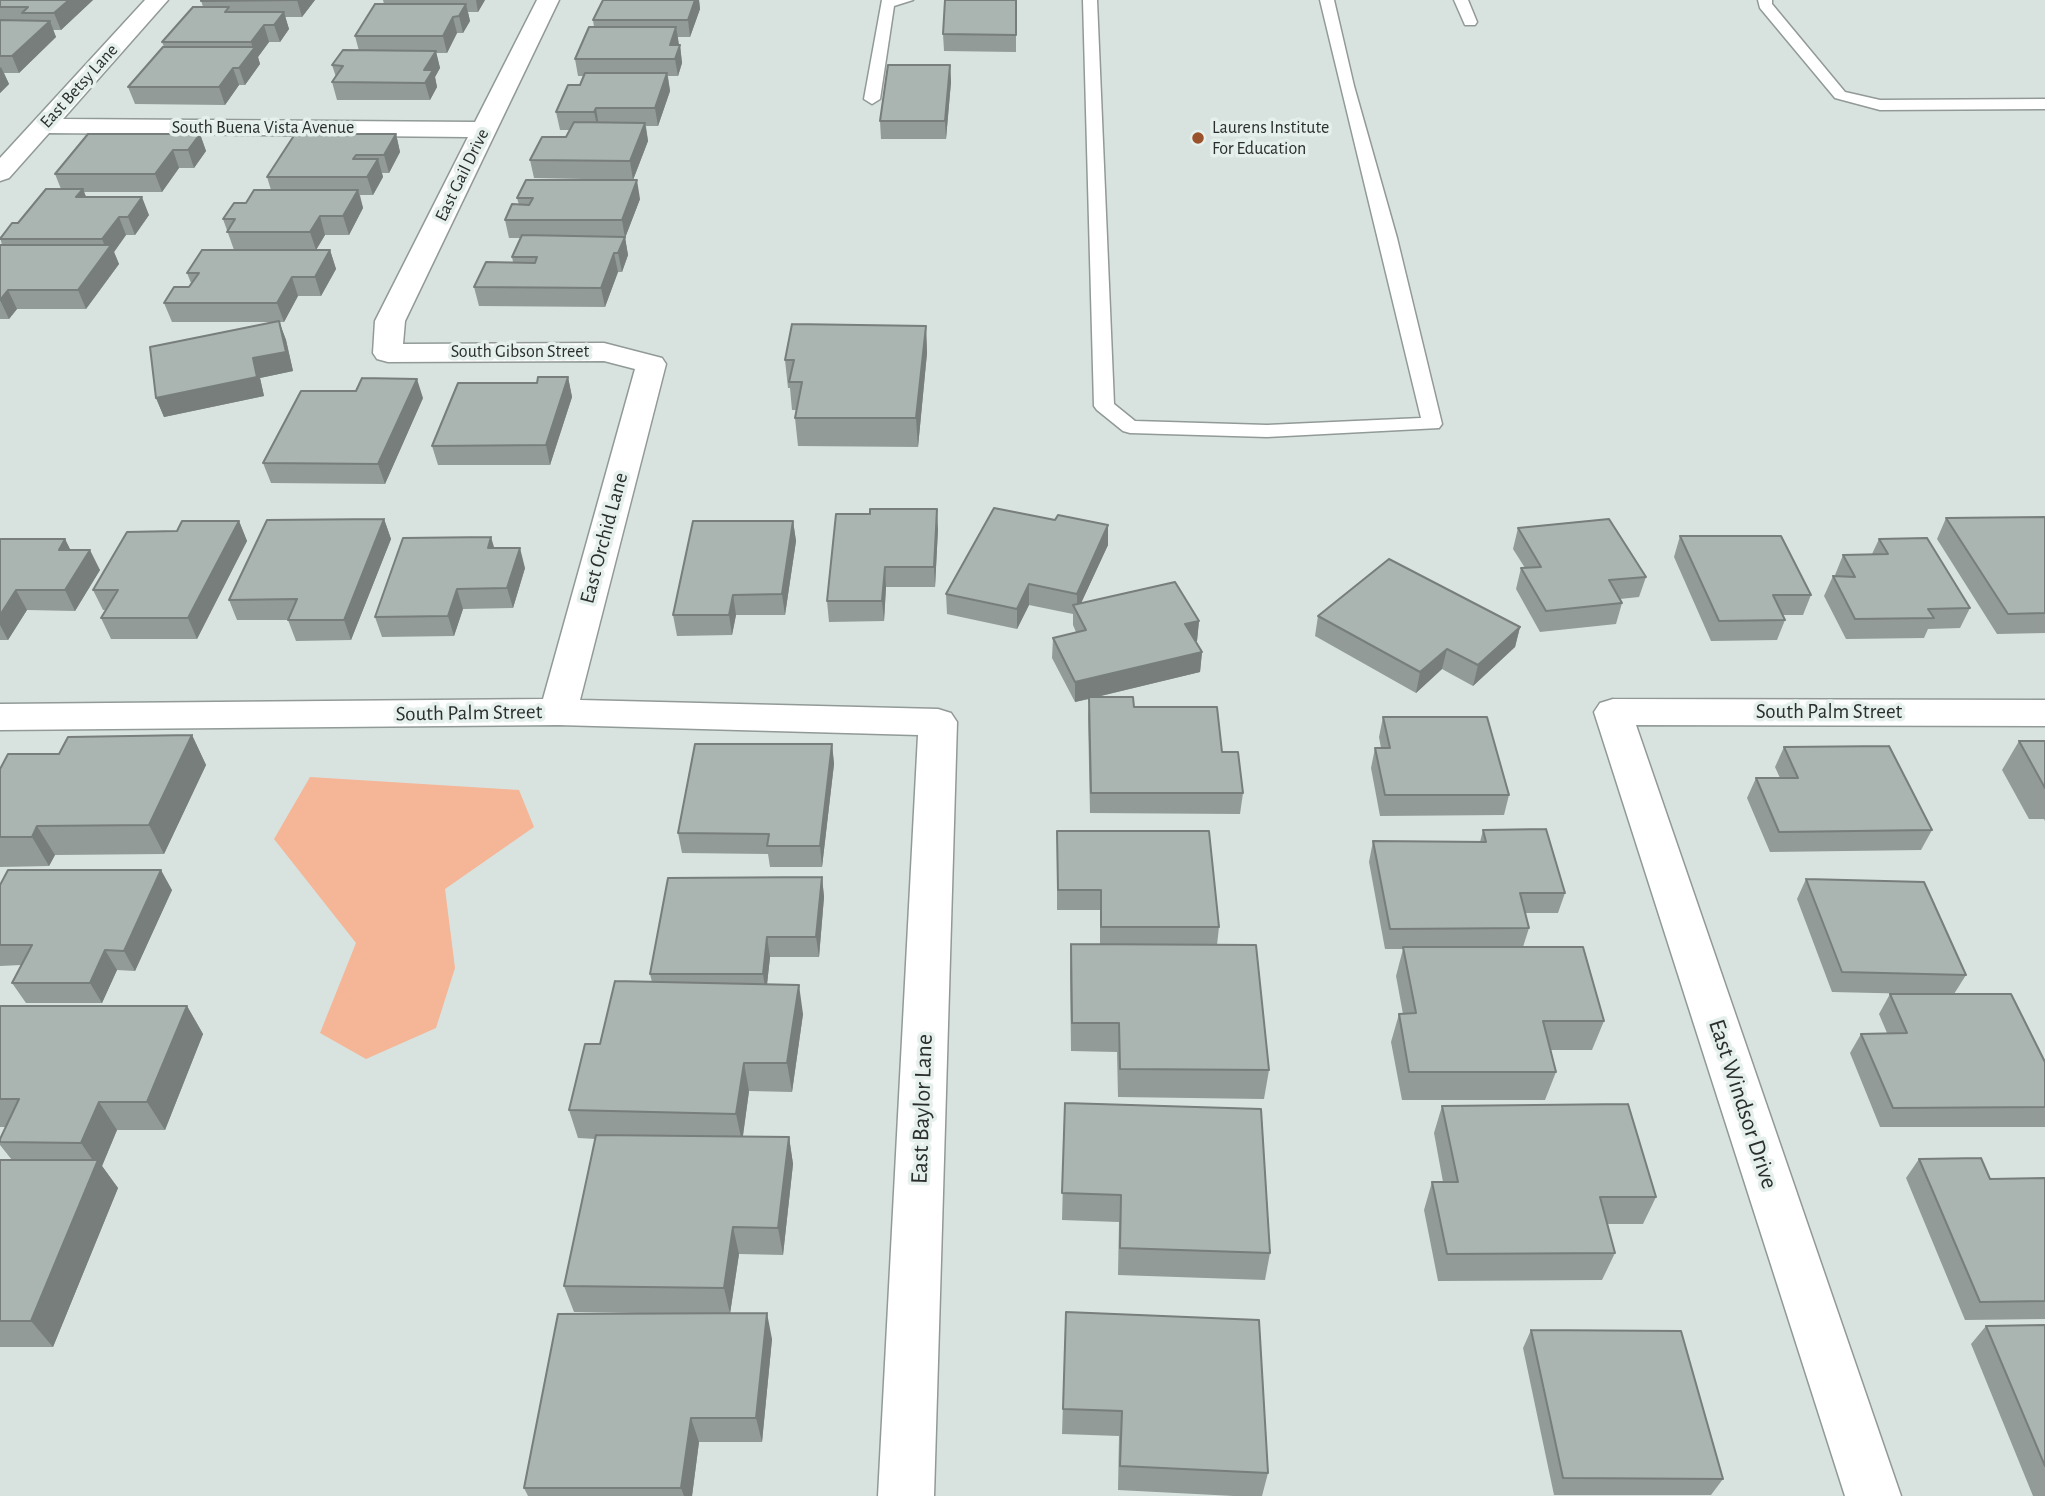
<!DOCTYPE html>
<style>
body{margin:0}
canvas{display:block;background:#d8e2df}
</style>
<canvas width="2045" height="1496"></canvas>
<script>
const ctx = document.querySelector('canvas').getContext('2d');
ctx.lineJoin = 'round';
function paint(path, color) { ctx.fillStyle = color; ctx.fill(path, 'evenodd'); }
const poly = rows => new Path2D(rows.map(r => 'M' + r).join(''));
function trace(path, color, width, dash) { ctx.strokeStyle = color; ctx.lineWidth = width; ctx.lineCap = dash ? 'butt' : 'round'; ctx.setLineDash(dash || []); ctx.stroke(path); }
function label(font, color, halo, rows, align = 'center') {
  ctx.font = font + ' "Alegreya Sans",sans-serif'; ctx.lineWidth = 7; ctx.setLineDash([]); ctx.textBaseline = 'middle'; ctx.strokeStyle = halo; ctx.fillStyle = color; for (const [text, x, y, turn = 0] of rows) {
    ctx.save(); ctx.translate(x, y); ctx.rotate((+turn || 0) * Math.PI / 180); ctx.textAlign = isNaN(turn) ? turn : align; if (halo) ctx.strokeText(text, 0, 0); ctx.fillText(text, 0, 0); ctx.restore();
  }
}
paint(poly([
 [310,777,519,790,534,827,445,889,455,968,436,1028,366,1059,320,1033,356,943,274,839]
]), '#f4b697');
const lane = poly([
 [882,0,913,0,894,6,880,99,872,104,864,99,882,0],
 [1083,0,1097,0,1114,404,1135,421,1267,425,1421,418,1320,0,1334,0,1354,86,1397,238,1442,424,1439,428,1267,437,1130,433,1123,431,1097,410,1094,406,1083,0],
 [1454,0,1468,0,1477,22,1475,25,1465,25,1454,0],
 [1758,0,1772,0,1772,4,1845,92,1880,100,2045,99,2045,109,1880,110,1835,98,1760,8,1758,0]
]);
const street = poly([
 [145,0,168,0,63,119,475,122,537,0,559,0,405,321,403,344,604,343,662,358,666,364,580,700,938,709,951,713,957,722,934,1496,878,1496,918,735,558,725,0,730,0,704,543,699,635,369,604,361,388,362,377,359,373,353,375,321,468,137,49,133,9,178,0,181,0,158,145,0],
 [1613,699,2045,700,2045,726,1636,725,1901,1496,1845,1496,1594,712,1600,703,1613,699]
]);
trace(lane, '#919a97', 3);
trace(street, '#919a97', 3);
paint(lane, '#fff');
paint(street, '#fff');
paint(poly([
 [0,0,93,0,61,30,53,30,56,37,19,73,4,73,9,84,0,93],
 [201,0,315,0,302,17,285,17,289,29,280,42,269,42,258,57,260,64,245,85,239,85,225,105,135,104,128,87,164,47,162,42,203,7],
 [383,0,485,0,478,12,468,12,470,21,463,33,457,33,447,53,436,53,440,68,435,77,437,87,430,100,337,100,332,82,336,77,332,65,359,51,355,36,384,4],
 [603,0,699,0,700,9,690,37,678,37,678,45,680,45,682,63,678,76,668,76,670,91,658,126,646,126,648,141,633,180,534,178,530,160,566,137,570,130,560,130,556,112,580,85,583,76,578,76,575,59,594,27,593,20],
 [1016,0,1016,52,944,51,943,34],
 [950,65,951,82,946,139,881,139,880,121],
 [200,134,206,151,194,168,179,168,162,192,84,192,86,197,149,215,135,235,126,235,114,252,119,264,86,309,17,309,9,319,0,319,0,245,2,245,0,237,61,189,55,174],
 [396,134,400,152,389,173,382,173,383,177,373,195,360,195,363,208,349,235,325,235,316,250,330,250,336,269,321,296,298,296,284,322,279,322,286,340,293,371,260,378,264,396,164,417,156,398,277,322,172,322,164,303,189,287,191,283,187,273,234,250,223,219,246,203,271,190,267,177],
 [517,198,640,199,625,238,628,255,622,272,618,272,605,307,479,306,474,287,513,262,512,257,520,238,509,238,505,220,519,205],
 [926,326,927,353,918,447,798,446,795,418,796,410,792,410,790,388,788,388,785,360],
 [568,377,572,397,550,465,438,465,432,446,537,383],
 [423,398,385,484,271,483,263,463],
 [2045,517,2045,633,1997,634,1937,539,1946,518],
 [384,519,391,539,351,640,296,641,288,620,237,620,229,600],
 [239,521,247,541,197,639,111,639,101,618,106,610,103,610,93,590,177,531],
 [793,521,796,541,785,615,736,615,732,635,677,636,673,615],
 [1518,528,1646,577,1639,597,1620,599,1622,603,1616,624,1540,632,1516,589,1521,568,1525,568,1513,549],
 [938,529,935,587,886,587,884,621,829,622,827,601],
 [1680,536,1811,595,1803,615,1783,615,1785,620,1777,640,1711,641,1674,557],
 [0,539,65,539,70,550,100,570,75,611,27,610,8,640,0,640],
 [1879,539,1970,608,1960,628,1928,629,1924,638,1846,639,1824,596,1833,576,1836,576,1835,575,1843,555,1872,554],
 [1108,545,1081,603,1199,621,1197,641,1196,641,1202,652,1200,672,1097,697,1134,707,1222,752,1243,793,1240,814,1090,813,1088,717,1089,699,1075,702,1052,658,1053,638,1076,632,1073,625,1073,614,1029,605,1017,629,947,614,946,594],
 [494,548,525,568,513,608,463,609,454,636,382,637,375,617],
 [1318,616,1520,627,1515,647,1473,686,1442,669,1416,693,1315,636],
 [1383,717,1509,795,1504,815,1380,816,1371,768,1375,748,1381,748,1379,737],
 [192,735,206,765,164,854,55,855,49,866,0,867,0,769],
 [2019,741,2045,741,2045,821,2044,819,2029,819,2002,770],
 [832,744,834,764,822,867,770,867,768,854,682,853,678,833],
 [1784,747,1932,830,1921,850,1770,852,1747,798,1756,778,1780,778,1775,767],
 [1483,830,1565,893,1558,913,1525,913,1529,928,1523,947,1604,1021,1592,1050,1550,1050,1556,1072,1545,1100,1402,1100,1391,1042,1399,1014,1403,1014,1396,976,1403,949,1385,949,1369,862,1373,841,1480,842],
 [1057,831,1219,927,1217,945,1269,1070,1264,1099,1118,1097,1117,1052,1071,1051,1070,973,1071,944,1100,944,1100,910,1057,910],
 [822,877,824,897,819,957,770,957,767,984,803,1014,792,1092,749,1091,743,1136,789,1137,793,1164,783,1255,739,1254,730,1313,772,1339,762,1442,699,1442,692,1496,528,1496,524,1488,699,1314,574,1312,564,1286,596,1139,578,1138,569,1110,652,982,650,974],
 [1806,879,1966,975,1954,994,2045,1062,2045,1127,1880,1127,1850,1053,1861,1034,1887,1033,1879,1014,1890,994,1919,994,1832,992,1797,899],
 [0,885,172,890,135,971,117,970,102,1003,26,1003,12,983,21,965,0,966],
 [0,1006,187,1006,203,1034,165,1130,117,1130,102,1166,118,1188,53,1347,0,1347,0,1160,12,1160,0,1145,0,1139,6,1127,0,1127],
 [1065,1103,1270,1253,1265,1280,1118,1275,1119,1222,1062,1220],
 [1442,1106,1656,1197,1643,1224,1607,1224,1615,1253,1602,1280,1438,1281,1424,1210,1432,1182,1443,1182,1434,1133],
 [1919,1159,1990,1179,2045,1178,2045,1319,1965,1320,1906,1178],
 [1066,1312,1268,1473,1262,1496,1234,1496,1118,1490,1119,1436,1062,1434],
 [2045,1325,2045,1496,2033,1496,1971,1344,1986,1326],
 [1531,1330,1723,1479,1711,1495,1554,1495,1523,1348]
]), '#929b98');
paint(poly([
 [69,0,93,0,61,30,54,13],
 [297,0,315,0,302,17],
 [476,0,485,0,478,12],
 [695,0,699,0,700,9,690,37,688,20],
 [466,4,470,21,463,33,459,16],
 [284,12,289,29,280,42,274,25],
 [453,17,457,33,447,53,443,36],
 [50,21,56,37,19,73,12,56],
 [264,25,269,42,258,57,260,64,245,85,239,68,253,49,251,42],
 [676,27,679,44,674,59,670,45],
 [680,45,682,63,678,76,675,59],
 [436,51,440,68,435,77,437,87,430,100,425,83,424,70],
 [950,65,951,82,946,139,945,121],
 [1,67,9,84,0,93,0,68],
 [233,68,239,85,225,105,219,87],
 [667,73,670,91,658,126,655,108],
 [596,108,599,126,598,130,594,112],
 [645,123,648,141,633,180,630,161],
 [200,134,206,151,194,168,188,150],
 [396,134,400,152,389,173,384,155],
 [173,150,179,168,162,192,155,174],
 [378,159,383,177,373,195,367,177],
 [637,180,640,199,625,238,622,220],
 [83,189,90,207,76,197],
 [358,190,363,208,349,235,343,216],
 [142,197,149,215,135,235,128,217],
 [320,216,325,235,316,250,310,232],
 [119,217,126,235,114,252,119,264,86,309,78,290,107,251,102,239],
 [625,237,628,255,622,272,618,253],
 [330,250,336,269,321,296,315,277],
 [614,253,618,272,605,307,601,288],
 [292,277,298,296,284,322,277,303],
 [8,290,17,309,9,319,0,300],
 [279,321,286,340,293,371,260,378,264,396,164,417,156,398,253,358],
 [926,326,927,353,918,447,916,418],
 [568,377,572,397,550,465,546,445],
 [417,379,423,398,385,484,378,464],
 [937,509,938,529,935,587,934,567],
 [384,519,391,539,351,640,344,620],
 [239,521,247,541,197,639,188,618],
 [793,521,796,541,785,615,782,594],
 [1108,525,1108,545,1077,612,1077,594],
 [491,537,497,557,488,548],
 [65,539,75,559,59,550],
 [520,548,525,568,513,608,507,588],
 [90,550,100,570,75,611,65,590],
 [885,567,886,587,884,621,882,601],
 [1029,584,1029,605,1017,629,1017,609],
 [457,589,463,609,454,636,448,616],
 [16,590,27,610,8,640,0,625,0,615],
 [733,595,736,615,732,635,729,615],
 [1199,621,1197,641,1184,644,1185,624],
 [1520,627,1515,647,1473,686,1478,665],
 [1447,649,1442,669,1416,693,1420,672],
 [1202,652,1200,672,1075,702,1075,682],
 [192,735,206,765,164,854,149,825],
 [832,744,834,764,822,867,820,846],
 [37,826,55,855,49,866,32,837],
 [161,870,172,890,135,971,124,951],
 [822,877,824,897,819,957,816,937],
 [767,937,770,957,766,994,763,974],
 [105,950,117,970,102,1003,90,983],
 [799,985,803,1014,792,1092,787,1063],
 [187,1006,203,1034,165,1130,147,1102],
 [744,1063,749,1091,742,1142,736,1114],
 [99,1102,117,1130,102,1166,118,1188,53,1347,31,1321,96,1165,81,1143],
 [789,1137,793,1164,783,1255,778,1228],
 [733,1227,739,1254,730,1314,724,1288],
 [767,1313,772,1339,762,1442,756,1418],
 [691,1418,699,1442,692,1496,684,1496,681,1488]
]), '#777e7c');
const building = poly([
 [0,0,69,0,54,13,22,13,28,7,0,7,0,0],
 [201,0,298,0,201,1,201,0],
 [603,0,695,0,688,20,593,20,603,0],
 [945,0,1016,0,1016,35,943,34,945,0],
 [375,4,466,4,459,16,453,17,443,36,355,36,375,4],
 [193,7,229,7,225,12,284,12,274,25,264,25,251,42,162,42,193,7],
 [0,20,50,21,12,56,0,56,0,20],
 [589,27,676,27,670,45,680,45,675,59,575,59,589,27],
 [163,47,255,47,239,68,233,68,219,87,128,87,163,47],
 [343,50,436,51,424,70,433,70,425,83,332,82,343,66,332,65,343,50],
 [888,65,950,65,945,121,880,121,888,65],
 [585,73,667,73,655,108,596,108,594,112,556,112,568,85,580,85,585,73],
 [574,122,645,123,630,161,530,160,542,137,566,137,574,122],
 [88,134,200,134,188,150,173,150,155,174,55,174,88,134],
 [295,134,396,134,384,155,356,155,353,159,378,159,367,177,267,177,295,134],
 [526,180,637,180,622,220,505,220,512,204,529,205,533,198,517,198,526,180],
 [46,189,83,189,76,197,142,197,128,217,119,217,102,239,0,239,12,223,18,223,46,189],
 [254,190,358,190,343,216,320,216,310,232,227,232,235,219,223,219,234,203,246,203,254,190],
 [522,235,625,237,618,253,614,253,601,288,474,287,486,262,535,263,537,257,512,257,522,235],
 [0,245,111,245,78,290,8,290,0,300,0,245],
 [202,250,330,250,315,277,292,277,277,303,164,303,174,287,189,287,199,273,187,273,202,250],
 [279,321,286,352,253,358,257,377,156,398,150,347,279,321],
 [792,324,926,326,916,418,795,418,802,382,789,382,794,360,785,360,792,324],
 [538,377,568,377,546,445,432,446,458,383,537,383,538,377],
 [362,378,417,379,378,464,263,463,301,391,356,391,362,378],
 [994,508,1055,520,1058,515,1108,525,1077,594,1029,584,1017,609,946,594,994,508],
 [870,509,937,509,934,567,885,567,882,601,827,601,836,514,870,514,870,509],
 [2045,517,2045,613,2008,614,1946,518,2045,517],
 [384,519,344,620,288,620,297,599,229,600,267,520,384,519],
 [1609,519,1646,577,1609,580,1622,603,1546,611,1521,568,1541,567,1518,528,1609,519],
 [182,521,239,521,188,618,101,618,118,590,93,590,127,532,177,531,182,521],
 [693,521,793,521,782,594,733,595,729,615,673,615,693,521],
 [1680,536,1781,536,1811,595,1773,595,1785,620,1719,621,1680,536],
 [491,537,488,548,520,548,507,588,457,589,448,616,375,617,403,538,491,537],
 [1927,538,1970,608,1928,609,1934,618,1855,619,1833,576,1855,577,1843,555,1888,554,1879,539,1927,538],
 [0,539,65,539,59,550,90,550,65,590,16,590,0,615,0,539],
 [1389,559,1520,627,1478,665,1447,649,1420,672,1318,616,1389,559],
 [1175,582,1199,621,1185,624,1202,652,1075,682,1053,638,1086,630,1073,605,1175,582],
 [1089,697,1133,697,1134,707,1217,707,1222,752,1238,752,1243,793,1091,793,1089,697],
 [1383,717,1487,717,1509,795,1385,795,1375,748,1390,748,1383,717],
 [192,735,149,825,37,826,32,837,0,837,0,769,8,754,59,754,68,737,192,735],
 [2019,741,2045,741,2045,788,2019,741],
 [695,744,832,744,820,846,767,846,769,834,678,833,695,744],
 [1889,746,1932,830,1779,832,1756,778,1798,778,1784,747,1889,746],
 [1546,829,1565,893,1520,893,1529,928,1390,929,1373,841,1486,842,1483,830,1546,829],
 [1057,831,1209,831,1219,927,1101,927,1101,890,1058,890,1057,831],
 [8,870,161,870,124,951,105,950,90,983,12,983,32,945,0,945,0,885,8,870],
 [822,877,816,937,767,937,763,974,650,974,668,878,822,877],
 [1806,879,1924,882,1966,975,1842,972,1806,879],
 [1071,944,1256,945,1269,1070,1120,1069,1119,1023,1072,1023,1071,944],
 [1403,947,1583,947,1604,1021,1543,1021,1556,1072,1409,1072,1399,1014,1416,1013,1403,947],
 [615,981,799,985,787,1063,744,1063,736,1114,569,1110,585,1044,600,1044,615,981],
 [1890,994,2011,994,2045,1062,2045,1107,1893,1108,1861,1034,1907,1033,1890,994],
 [0,1006,187,1006,147,1102,99,1102,81,1143,0,1142,0,1139,19,1099,0,1099,0,1006],
 [1065,1103,1261,1109,1270,1253,1120,1248,1121,1195,1062,1193,1065,1103],
 [1628,1104,1656,1197,1600,1197,1615,1253,1447,1254,1432,1182,1458,1182,1442,1106,1628,1104],
 [596,1135,789,1137,778,1228,733,1227,724,1288,564,1286,596,1135],
 [1981,1158,1990,1179,2045,1178,2045,1301,1980,1302,1919,1159,1981,1158],
 [0,1160,98,1160,31,1321,0,1321,0,1160],
 [1066,1312,1259,1320,1268,1473,1120,1466,1122,1411,1063,1409,1066,1312],
 [767,1313,756,1418,691,1418,681,1488,524,1488,558,1314,767,1313],
 [2045,1325,2045,1466,1986,1326,2045,1325],
 [1531,1330,1681,1331,1723,1479,1563,1478,1531,1330]
]);
paint(building, '#aab4b1');
trace(building, '#777e7c', 2);
for (const [x, y, r, color] of [
 [1198,138,7,"#99522b"]
]) { const dot = new Path2D(); dot.arc(x, y, r, 0, 2 * Math.PI); ctx.fillStyle = color; ctx.fill(dot); trace(dot, '#e5efec', 2.5); }
label('18px', '#2a2e2d', '#e5efec', [
 ["East Betsy Lane",79,86,-48],
 ["South Buena Vista Avenue",263,128],
 ["East Gail Drive",462,175,-64],
 ["South Gibson Street",520,352]
]);
label('18px', '#2a2e2d', '#e5efec', [
 ["Laurens Institute",1212,128],
 ["For Education",1212,149]
], 'left');
label('21px', '#2a2e2d', '#e5efec', [
 ["East Orchid Lane",604,538,-75],
 ["South Palm Street",1829,712],
 ["South Palm Street",469,713,-1]
]);
label('24px', '#2a2e2d', '#e5efec', [
 ["East Windsor Drive",1743,1104,72],
 ["East Baylor Lane",922,1109,-88]
]);
</script>
